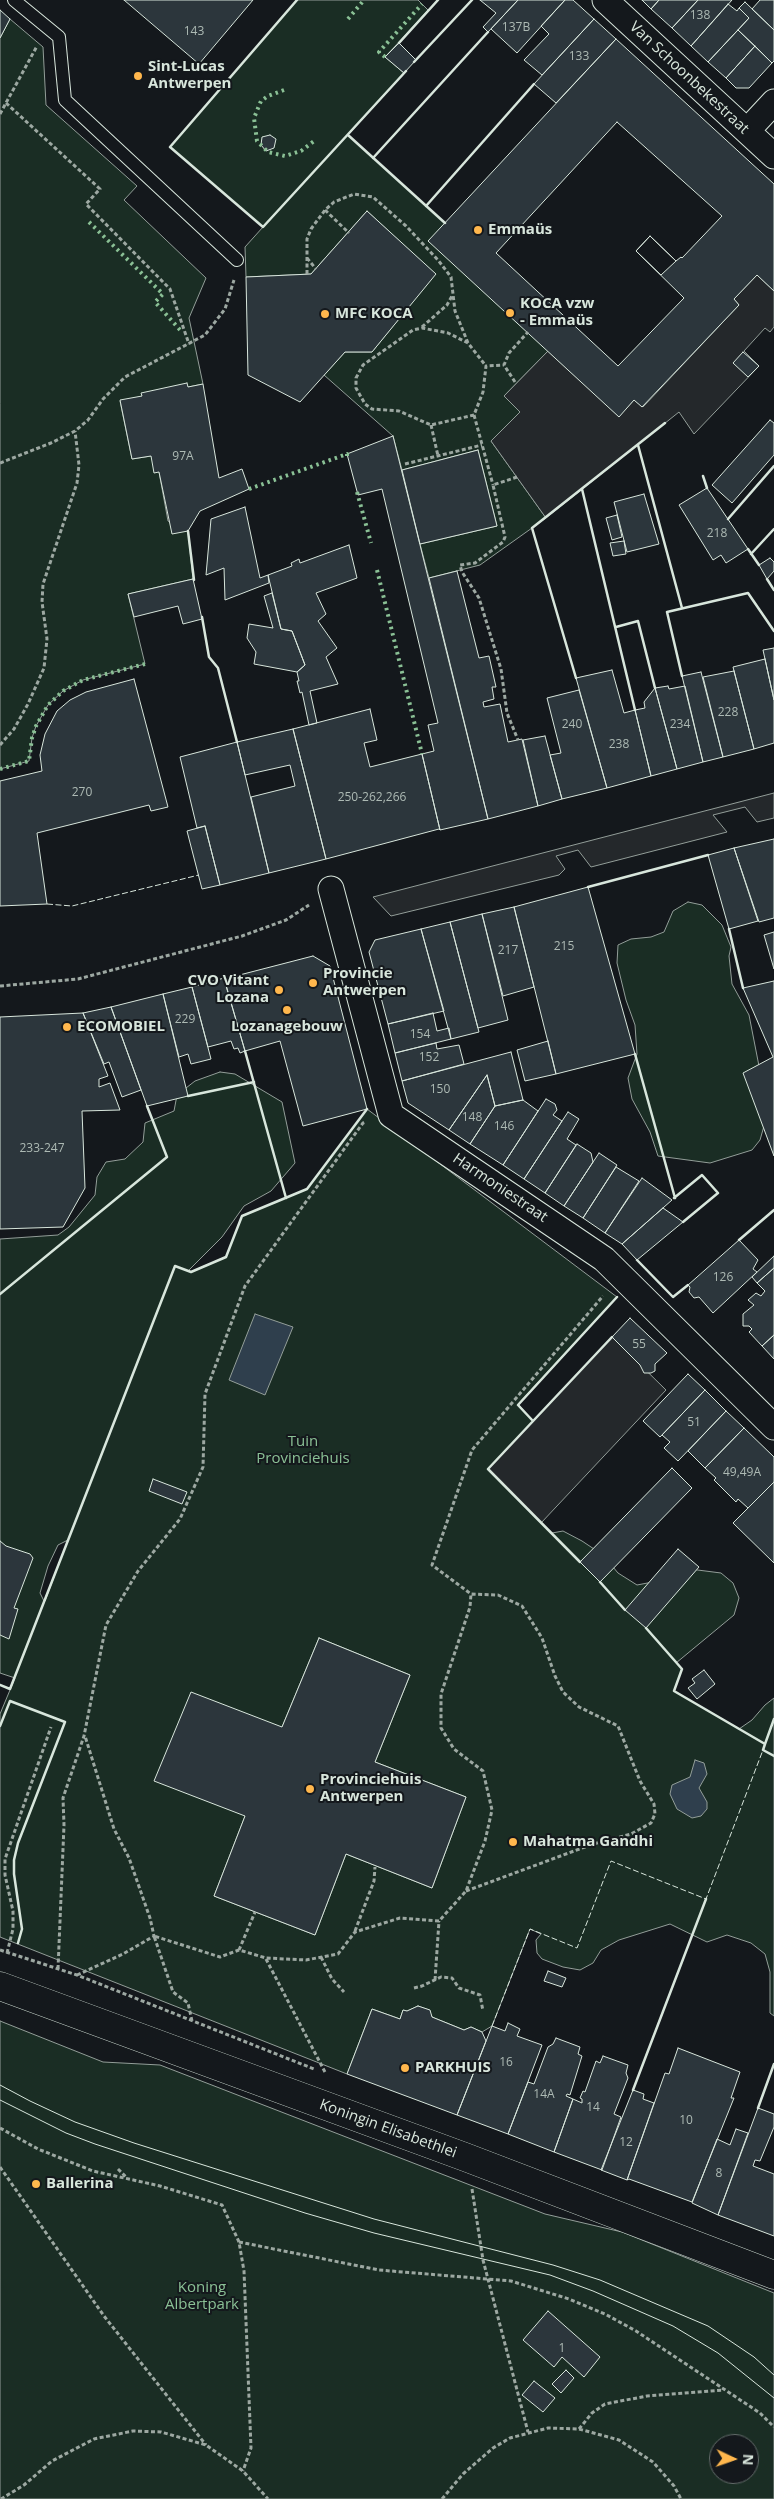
<!DOCTYPE html>
<meta charset="utf-8">
<style>
body{margin:0}
#map{position:relative;width:774px;height:2499px;overflow:hidden;background:#14181c;font-family:"Open Sans",sans-serif}
canvas{display:block}
.north{position:absolute;left:709px;top:2434px;width:50px;height:50px;box-sizing:border-box;background:#14181c;border:1px solid #626a69;border-radius:50%;rotate:93deg;font-size:14px;font-weight:700;line-height:20px;text-align:center;color:#d8e6dc}
.north::after{content:'';display:block;margin:auto;width:18px;height:22px;background:#ffb74d;clip-path:polygon(50% 0,100% 100%,50% 72%,0 100%)}
</style>
<div id="map">
<canvas width="774" height="2499"></canvas>
<div class="north">N</div>
</div>
<script>
const ctx = document.querySelector('canvas').getContext('2d');
ctx.lineJoin = 'round';
function paint(path, color) { ctx.fillStyle = color; ctx.fill(path, 'evenodd'); }
const poly = rows => new Path2D(rows.map(r => 'M' + r).join(''));
function trace(path, color, width, dash) { ctx.strokeStyle = color; ctx.lineWidth = width; ctx.lineCap = dash ? 'butt' : 'round'; ctx.setLineDash(dash || []); ctx.stroke(path); }
function label(font, color, halo, rows, align = 'center') {
  ctx.font = font + ' "Open Sans",sans-serif'; ctx.lineWidth = 4; ctx.setLineDash([]); ctx.textBaseline = 'middle'; ctx.strokeStyle = halo; ctx.fillStyle = color; for (const [text, x, y, turn = 0] of rows) {
    ctx.save(); ctx.translate(x, y); ctx.rotate((+turn || 0) * Math.PI / 180); ctx.textAlign = isNaN(turn) ? turn : align; if (halo) ctx.strokeText(text, 0, 0); ctx.fillText(text, 0, 0); ctx.restore();
  }
}
const green = poly([
 [297,0,418,0,428,10,385,57,404,73,348,135,445,223,548,351,504,396,520,412,491,441,546,518,480,565,429,578,420,544,497,526,478,450,402,470,393,436,324,375,345,352,372,352,435,274,367,211,311,274,246,277,245,247,263,227,170,147,297,0],
 [10,19,43,47,46,105,137,186,124,200,206,278,189,318,203,384,120,401,132,459,151,456,159,472,168,521,188,531,193,579,128,594,145,664,83,680,63,691,48,705,36,726,32,738,29,761,0,769,0,38,10,19],
 [688,902,702,905,722,925,731,947,729,956,732,984,749,1015,768,1112,760,1140,752,1150,710,1163,658,1156,650,1132,632,1099,628,1078,637,1054,635,1025,626,1000,617,963,618,945,631,939,651,937,664,932,673,911,688,902],
 [220,1072,235,1074,282,1102,295,1163,271,1191,244,1206,222,1237,188,1271,191,1272,226,1257,242,1216,307,1189,367,1109,617,1297,518,1404,533,1421,488,1469,552,1533,563,1531,582,1541,603,1555,618,1573,637,1585,658,1581,682,1568,721,1573,733,1583,739,1598,734,1615,676,1663,682,1669,674,1691,739,1729,752,1720,765,1705,774,1698,774,2016,770,2013,770,1972,765,1954,751,1943,727,1935,707,1942,670,1924,619,1940,601,1950,593,1963,580,1970,563,1967,542,1959,537,1953,536,1940,541,1934,530,1929,492,2026,482,2032,471,2027,464,2030,432,2017,429,2010,418,2006,407,2011,403,2010,400,2019,372,2009,347,2074,0,1937,0,1714,15,1678,0,1673,0,1239,58,1235,69,1227,95,1195,97,1177,106,1162,125,1159,143,1142,145,1123,174,1111,177,1095,195,1081,220,1072],
 [68,1540,45,1601,44,1601,40,1593,48,1566,58,1545,68,1540],
 [319,1638,410,1675,375,1762,466,1797,432,1888,346,1854,315,1935,214,1896,245,1816,319,1638],
 [0,2021,103,2062,160,2065,545,2214,622,2232,774,2293,774,2499,0,2499,0,2021],
 [719,2444,749,2444,749,2474,719,2474,719,2444]
]);
paint(green, '#1a2d24');
trace(green, '#939e99', 1);
const parking = poly([
 [757,275,774,291,774,327,770,332,765,328,744,351,759,366,694,434,679,412,546,518,491,441,520,412,504,396,548,351,619,416,634,400,643,407,739,305,734,299,757,275],
 [774,793,774,818,757,822,745,807,713,815,727,832,591,867,578,850,556,856,565,869,559,875,391,916,373,897,774,793],
 [612,1337,666,1390,541,1523,488,1469,612,1337]
]);
paint(parking, '#24282b');
trace(parking, '#939e99', 1);
const water = poly([
 [255,1314,293,1327,265,1395,229,1380,255,1314],
 [695,1760,704,1763,707,1774,699,1788,707,1802,707,1809,701,1816,692,1818,677,1809,670,1794,672,1785,690,1777,695,1760]
]);
paint(water, '#2f3f4d');
trace(water, '#939e99', 1);
const building = poly([
 [124,0,253,0,199,64,124,0],
 [480,0,518,0,488,32,483,27,496,13,480,0],
 [518,0,565,0,517,53,491,29,518,0],
 [565,0,573,0,594,19,542,75,524,60,549,34,541,26,565,0],
 [642,0,659,0,651,9,642,0],
 [659,0,698,0,672,28,651,9,659,0],
 [698,0,732,0,691,46,672,28,698,0],
 [760,0,774,0,774,30,752,9,760,0],
 [745,2,774,30,774,61,772,63,738,30,749,18,739,8,745,2],
 [728,4,737,11,739,8,749,18,708,62,691,46,728,4],
 [0,10,10,19,0,38,0,10],
 [594,19,616,39,556,103,534,84,594,19],
 [738,30,755,46,726,78,708,62,738,30],
 [616,39,774,184,774,291,757,275,734,299,739,305,642,407,634,400,619,417,428,241,616,39],
 [617,122,722,216,682,258,681,257,676,261,650,236,636,251,684,298,618,366,496,253,617,122],
 [399,43,416,60,404,73,385,57,399,43],
 [755,46,772,63,749,88,736,88,726,78,755,46],
 [270,135,276,139,274,148,266,151,261,145,262,137,270,135],
 [367,211,436,274,372,352,345,352,300,402,248,375,246,277,311,274,367,211],
 [650,236,676,261,661,275,636,251,650,236],
 [743,352,759,366,748,377,733,363,743,352],
 [187,383,188,387,203,384,219,478,242,469,249,489,200,511,188,531,172,534,159,472,154,473,151,456,132,459,120,400,142,396,141,393,187,383],
 [770,420,774,423,774,455,732,503,712,485,770,420],
 [393,436,488,819,440,830,422,754,434,751,428,725,438,723,382,489,358,495,347,454,393,436],
 [478,450,497,526,420,544,402,470,478,450],
 [707,488,748,549,726,563,721,555,713,560,679,505,707,488],
 [644,494,659,544,627,552,614,502,644,494],
 [245,507,260,578,268,575,269,583,225,600,224,568,206,575,211,519,245,507],
 [617,515,622,537,612,540,606,518,617,515],
 [624,541,626,554,613,556,610,543,624,541],
 [349,545,357,578,316,593,326,614,318,621,337,648,326,657,338,684,310,691,317,723,309,725,302,692,300,693,297,681,299,681,297,672,305,665,292,631,281,629,268,575,292,566,291,563,299,559,300,563,349,545],
 [770,558,774,562,774,571,767,579,759,565,770,558],
 [457,571,479,658,489,656,496,687,492,687,494,699,483,702,484,707,500,704,508,742,522,739,538,806,488,819,429,578,457,571],
 [193,579,202,619,183,624,178,606,134,617,128,594,193,579],
 [272,593,281,629,292,631,305,665,297,672,254,664,256,652,247,638,249,624,273,628,264,596,272,593],
 [774,648,774,700,763,650,774,648],
 [765,659,774,700,774,743,754,749,733,667,765,659],
 [612,670,624,713,635,710,651,776,607,788,576,678,612,670],
 [734,671,754,749,723,757,703,677,734,671],
 [701,672,723,757,703,762,682,676,701,672],
 [134,679,168,807,151,811,149,805,37,833,47,904,0,906,0,781,42,771,40,755,45,734,57,711,70,700,86,692,134,679],
 [668,686,669,689,685,686,703,762,677,769,655,688,668,686],
 [655,688,677,769,651,776,635,710,645,708,644,702,655,688],
 [579,690,607,788,562,799,550,755,561,753,547,698,579,690],
 [370,709,377,740,364,743,370,767,422,754,440,830,439,829,326,859,293,729,370,709],
 [293,729,326,859,269,873,251,797,295,786,290,765,245,775,237,742,293,729],
 [545,736,562,799,538,806,523,740,545,736],
 [237,742,269,873,220,885,205,826,197,828,180,757,237,742],
 [205,826,220,885,202,889,187,831,205,826],
 [774,839,774,918,759,922,734,848,774,839],
 [734,848,758,921,729,929,708,855,734,848],
 [588,887,635,1054,556,1074,514,907,588,887],
 [514,907,534,987,503,996,482,914,514,907],
 [482,914,508,1020,478,1028,450,922,482,914],
 [450,922,479,1032,451,1039,421,929,450,922],
 [421,929,444,1011,388,1024,369,952,375,940,421,929],
 [774,932,774,969,764,935,774,932],
 [313,956,330,966,367,1109,303,1126,280,1041,245,1051,224,979,313,956],
 [224,978,245,1051,240,1053,238,1048,234,1049,231,1041,208,1047,192,987,224,978],
 [774,981,774,1156,743,1073,773,1057,743,988,774,981],
 [192,987,211,1059,191,1064,188,1054,179,1057,163,994,192,987],
 [163,994,188,1096,147,1106,111,1007,163,994],
 [111,1007,141,1090,122,1097,109,1062,104,1064,83,1013,111,1007],
 [83,1013,108,1076,99,1079,99,1087,110,1083,120,1110,82,1111,85,1188,63,1227,0,1229,0,1017,83,1013],
 [433,1013,437,1031,449,1028,451,1039,395,1053,388,1024,433,1013],
 [548,1041,556,1074,525,1081,517,1050,548,1041],
 [436,1043,437,1049,459,1045,464,1064,402,1081,395,1053,436,1043],
 [511,1052,523,1100,495,1106,487,1075,449,1130,408,1103,402,1081,511,1052],
 [487,1075,495,1106,470,1144,449,1130,487,1075],
 [546,1099,555,1104,557,1110,553,1115,562,1121,524,1179,503,1165,546,1099],
 [523,1100,538,1111,503,1165,470,1144,495,1106,523,1100],
 [568,1112,579,1119,567,1139,576,1145,545,1193,524,1179,568,1112],
 [577,1144,591,1153,593,1162,564,1206,545,1193,577,1144],
 [599,1153,617,1165,583,1218,564,1206,599,1153],
 [616,1167,639,1181,605,1233,583,1218,616,1167],
 [642,1178,672,1200,622,1244,605,1233,642,1178],
 [663,1208,683,1222,637,1260,622,1244,663,1208],
 [739,1240,758,1260,753,1269,757,1272,713,1313,699,1297,694,1298,689,1292,690,1287,688,1285,739,1240],
 [774,1256,774,1268,757,1283,752,1277,774,1256],
 [774,1268,774,1335,762,1346,749,1332,752,1329,749,1326,743,1326,743,1314,754,1305,748,1300,756,1293,761,1296,765,1291,757,1283,774,1268],
 [630,1318,667,1353,655,1364,655,1371,651,1373,644,1373,640,1365,612,1337,630,1318],
 [774,1335,774,1359,762,1346,774,1335],
 [688,1374,705,1390,660,1437,643,1421,688,1374],
 [705,1390,726,1411,678,1461,664,1448,670,1442,662,1435,705,1390],
 [726,1411,744,1428,705,1468,688,1451,726,1411],
 [744,1428,774,1457,774,1482,748,1508,738,1499,736,1502,714,1480,716,1478,705,1468,744,1428],
 [672,1468,692,1488,600,1582,580,1562,672,1468],
 [153,1479,187,1492,182,1504,149,1491,153,1479],
 [774,1482,774,1563,733,1523,774,1482],
 [0,1541,6,1546,30,1554,33,1558,14,1608,18,1609,9,1639,0,1635,0,1541],
 [678,1549,699,1567,646,1628,625,1610,678,1549],
 [319,1638,410,1675,375,1762,466,1797,432,1888,346,1854,315,1935,214,1896,245,1816,154,1781,191,1692,282,1727,319,1638],
 [704,1670,715,1684,697,1699,688,1688,695,1683,692,1679,704,1670],
 [548,1971,566,1978,562,1987,544,1981,548,1971],
 [418,2006,430,2010,432,2017,464,2030,471,2027,482,2032,486,2041,457,2115,347,2074,372,2009,400,2019,403,2010,407,2011,418,2006],
 [508,2023,520,2029,517,2036,542,2045,508,2134,457,2115,492,2026,505,2031,508,2023],
 [556,2038,580,2047,578,2054,582,2056,570,2095,567,2094,566,2096,573,2099,554,2152,508,2134,528,2082,534,2084,548,2047,553,2044,556,2038],
 [678,2048,740,2072,731,2098,734,2098,692,2202,629,2179,627,2180,665,2073,669,2074,678,2048],
 [603,2056,628,2065,626,2073,628,2078,614,2114,621,2117,602,2170,554,2152,573,2099,582,2103,582,2099,580,2098,583,2091,585,2092,596,2061,600,2063,603,2056],
 [633,2090,644,2094,643,2099,654,2103,627,2180,601,2170,633,2090],
 [758,2108,774,2114,774,2127,760,2161,755,2160,753,2166,774,2174,774,2236,718,2215,758,2108],
 [736,2129,748,2133,718,2215,692,2203,717,2139,730,2145,736,2129],
 [548,2311,600,2357,584,2377,562,2357,554,2367,523,2340,548,2311],
 [566,2370,574,2378,561,2393,552,2384,566,2370],
 [534,2381,555,2398,543,2412,522,2395,534,2381]
]);
paint(building, '#2c363c');
trace(building, '#d8e6dc', 1);
const service = poly([
 [14,0,59,37,65,100,237,260]
]);
const minor = poly([
 [605,0,774,156],
 [747,131,774,102],
 [331,889,391,1115,604,1259,774,1427]
]);
const secondary = poly([
 [0,1986,465,2157,774,2275]
]);
trace(service, '#d8e6dc', 14);
trace(minor, '#d8e6dc', 27);
trace(secondary, '#d8e6dc', 29);
trace(poly([
 [6,103,100,189,86,204,170,289,189,344],
 [0,114,37,46],
 [325,210,349,233],
 [307,258,316,269],
 [307,274,307,239,311,229,325,210,334,202,354,194,373,197,406,226,438,260,451,277,455,311,468,343,486,366],
 [422,327,447,305,452,296],
 [468,343,448,333,422,328,413,330,363,365,356,378,356,388,365,404,372,409,399,411,431,425,474,415,483,392,486,366,504,365],
 [515,382,504,365,509,353,528,332],
 [474,415,493,485],
 [431,425,438,456],
 [0,463,51,443,75,431,88,420,103,399,125,377,205,335,225,309,234,280],
 [405,464,482,445],
 [517,477,493,485,505,537,503,542,475,563,460,565,462,572,479,598,501,669,507,713,518,740],
 [0,745,14,729,28,704,44,668,47,639,42,602,43,584,77,483,79,465,75,431],
 [0,986,78,979,242,936,286,920,309,905],
 [466,1891,593,1844,631,1834,651,1823,655,1814,654,1804,640,1781,618,1726,579,1707,563,1692,555,1676,542,1638,522,1606,498,1595,471,1594,432,1565,472,1450,603,1296],
 [355,1931,374,1881,375,1867],
 [0,1950,77,1975,314,2069],
 [239,1950,255,1912],
 [7,1953,13,1929,13,1911,5,1875,5,1859,51,1727],
 [321,1957,332,1979,344,1992],
 [266,1959,326,2074],
 [58,1969,64,1825,63,1798,84,1736,106,1625,138,1571,180,1519,203,1467,205,1394,245,1286,363,1123,366,1122],
 [77,1975,123,1954,154,1936,150,1918,129,1858,114,1829,85,1736],
 [435,1980,439,1921],
 [414,1988,422,1986,441,1977,452,1978,459,1988,480,1995,483,2011],
 [192,2021,188,2003,173,1992,154,1936,220,1957,239,1950,266,1958,306,1960,338,1954,355,1932,400,1918,439,1921,466,1891,485,1841,492,1810,483,1771,454,1749,441,1728,441,1694,470,1607,471,1594],
 [0,2128,38,2149,93,2171,160,2186,222,2205,239,2242,244,2271,251,2448,243,2471],
 [0,2167,104,2316,206,2445],
 [118,2169,127,2178],
 [472,2189,483,2260,528,2432],
 [239,2242,379,2270,511,2281,569,2299,605,2314,636,2331,760,2413,774,2427],
 [579,2429,592,2413,605,2404,647,2396,723,2390],
 [1,2499,24,2485,52,2461,94,2439,133,2431,161,2432,206,2445,243,2471,268,2499],
 [442,2499,463,2474,493,2448,510,2438,548,2428,579,2429,619,2440,653,2462,674,2486,681,2499]
]), '#9da8a2', 3, [4, 2.5]);
trace(service, '#14181c', 12);
trace(minor, '#14181c', 25);
trace(secondary, '#14181c', 28);
trace(poly([
 [0,2085,30,2101,75,2122,134,2143,374,2219,553,2265,600,2280,708,2326,754,2357,774,2375],
 [0,2100,66,2133,95,2144,305,2213,374,2233,550,2275,593,2291,673,2326,718,2353,774,2398]
]), '#d8e6dc', 1);
trace(poly([
 [348,19,364,0],
 [385,57,379,52,422,4],
 [284,90,268,96,261,101,254,118,257,141,268,152,285,156,301,151,314,141],
 [89,222,163,294,155,302,181,331],
 [249,489,347,454,347,456],
 [357,492,371,543],
 [377,570,422,754],
 [0,769,29,761,32,738,36,726,48,705,63,691,83,680,145,664]
]), '#8ac095', 4, [2.5, 4]);
trace(poly([
 [47,904,72,906,199,875],
 [492,2026,530,1929,577,1948,611,1861,706,1899,763,1750]
]), '#d8e6dc', 1, [6, 2.5]);
trace(poly([
 [297,0,170,147,263,227,406,71],
 [399,43,438,0],
 [414,62,472,0],
 [348,135,445,223],
 [373,158,488,32],
 [426,206,534,84],
 [638,445,682,608],
 [703,476,707,488],
 [582,489,635,710],
 [728,519,774,466],
 [188,531,194,580],
 [748,549,759,565],
 [751,554,774,529],
 [767,579,774,590],
 [202,617,209,657,218,668,237,742],
 [616,627,638,621,655,688],
 [682,676,667,612,748,593,774,631],
 [576,678,532,528,665,423],
 [588,887,708,855],
 [729,929,743,988],
 [245,1051,286,1198],
 [635,1054,675,1198],
 [188,1096,254,1082],
 [674,1198,702,1175,718,1193,683,1222],
 [739,1240,774,1210],
 [637,1260,673,1297,688,1285],
 [0,1294,167,1157,147,1106],
 [533,1421,518,1405,617,1297],
 [580,1562,488,1469,612,1337],
 [600,1582,625,1610],
 [646,1628,682,1669,674,1691,765,1744,763,1750,774,1756],
 [0,1685,10,1689,175,1266,191,1272,226,1257,242,1216,307,1189,367,1109],
 [0,1726,10,1701,65,1722,18,1843,14,1860,14,1874,22,1929,18,1943],
 [765,1744,774,1719],
 [633,2090,706,1899],
 [758,2108,774,2064]
]), '#d8e6dc', 2.5);
for (const [x, y, r, color] of [
 [138,76,5,"#ffb74d"],
 [478,230,5,"#ffb74d"],
 [510,313,5,"#ffb74d"],
 [325,314,5,"#ffb74d"],
 [313,983,5,"#ffb74d"],
 [279,990,5,"#ffb74d"],
 [287,1010,5,"#ffb74d"],
 [67,1027,5,"#ffb74d"],
 [310,1789,5,"#ffb74d"],
 [513,1842,5,"#ffb74d"],
 [405,2068,5,"#ffb74d"],
 [36,2184,5,"#ffb74d"]
]) { const dot = new Path2D(); dot.arc(x, y, r, 0, 2 * Math.PI); ctx.fillStyle = color; ctx.fill(dot); trace(dot, '#14181c', 2); }
label('12px', '#adbab4', null, [
 ["138",700,16],
 ["137B",516,28],
 ["143",194,32],
 ["133",579,57],
 ["97A",183,457],
 ["218",717,534],
 ["228",728,713],
 ["240",572,725],
 ["234",680,725],
 ["238",619,745],
 ["270",82,793],
 ["250-262,266",372,798],
 ["215",564,947],
 ["217",508,951],
 ["229",185,1020],
 ["154",420,1035],
 ["152",429,1058],
 ["150",440,1090],
 ["148",472,1118],
 ["146",504,1127],
 ["233-247",42,1149],
 ["126",723,1278],
 ["55",639,1345],
 ["51",694,1423],
 ["49,49A",742,1473],
 ["16",506,2063],
 ["14A",544,2095],
 ["14",593,2108],
 ["10",686,2121],
 ["12",626,2143],
 ["8",719,2174],
 ["1",562,2349]
]);
label('bold 15px', '#d8e6dc', '#14181c', [
 ["Sint-Lucas",148,67],
 ["Antwerpen",148,84],
 ["Emmaüs",488,230],
 ["KOCA vzw",520,304],
 ["- Emmaüs",520,321],
 ["MFC KOCA",335,314],
 ["Provincie",323,974],
 ["Antwerpen",323,991],
 ["CVO Vitant",269,981,"right"],
 ["Lozana",269,998,"right"],
 ["ECOMOBIEL",77,1027],
 ["Lozanagebouw",287,1027,"center"],
 ["Provinciehuis",320,1780],
 ["Antwerpen",320,1797],
 ["Mahatma Gandhi",523,1842],
 ["PARKHUIS",415,2068],
 ["Ballerina",46,2184]
], 'left');
label('15px', '#d8e6dc', '#14181c', [
 ["Van Schoonbekestraat",689,78,43],
 ["Harmoniestraat",500,1188,34],
 ["Koningin Elisabethlei",388,2129,20]
]);
label('15px', '#8ac095', '#14181c', [
 ["Tuin",303,1442],
 ["Provinciehuis",303,1459],
 ["Koning",202,2288],
 ["Albertpark",202,2305]
]);
</script>
